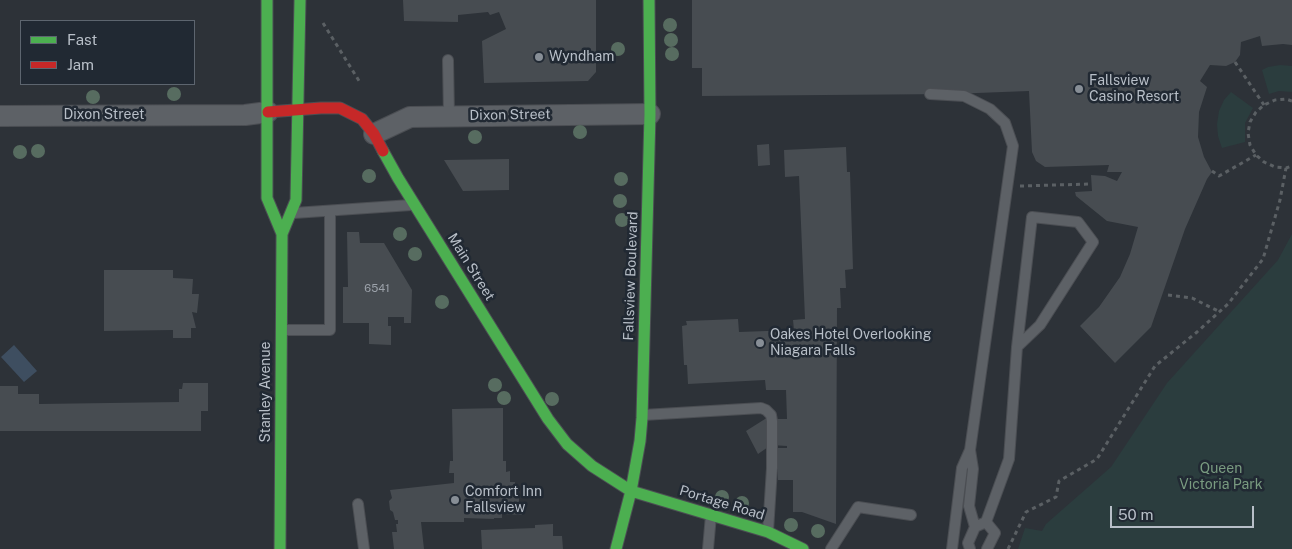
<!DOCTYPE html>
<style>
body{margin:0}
#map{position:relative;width:1292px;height:549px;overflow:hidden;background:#2d3238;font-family:"Public Sans",sans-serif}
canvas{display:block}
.legend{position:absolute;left:20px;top:20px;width:175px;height:65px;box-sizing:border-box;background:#212933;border:1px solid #5d656f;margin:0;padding:6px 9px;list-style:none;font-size:15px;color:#b8bfc8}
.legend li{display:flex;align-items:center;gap:10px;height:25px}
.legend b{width:25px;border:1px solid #5d656f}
.scale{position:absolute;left:1110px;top:506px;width:144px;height:22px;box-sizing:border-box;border:2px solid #b8bfc8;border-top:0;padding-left:6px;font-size:15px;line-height:18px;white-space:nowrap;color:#b8bfc8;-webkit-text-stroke:4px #212933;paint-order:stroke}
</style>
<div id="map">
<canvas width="1292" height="549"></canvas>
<ul class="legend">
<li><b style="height:6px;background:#4caf50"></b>Fast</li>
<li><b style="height:6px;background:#c62828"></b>Jam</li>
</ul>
<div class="scale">50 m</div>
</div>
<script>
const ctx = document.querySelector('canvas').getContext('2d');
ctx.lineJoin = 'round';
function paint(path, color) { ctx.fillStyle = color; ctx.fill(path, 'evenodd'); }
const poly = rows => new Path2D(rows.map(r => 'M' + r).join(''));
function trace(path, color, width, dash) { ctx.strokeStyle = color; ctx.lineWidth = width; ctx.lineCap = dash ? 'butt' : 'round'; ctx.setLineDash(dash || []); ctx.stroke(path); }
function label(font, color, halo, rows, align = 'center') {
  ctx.font = font + ' "Public Sans",sans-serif'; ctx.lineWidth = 5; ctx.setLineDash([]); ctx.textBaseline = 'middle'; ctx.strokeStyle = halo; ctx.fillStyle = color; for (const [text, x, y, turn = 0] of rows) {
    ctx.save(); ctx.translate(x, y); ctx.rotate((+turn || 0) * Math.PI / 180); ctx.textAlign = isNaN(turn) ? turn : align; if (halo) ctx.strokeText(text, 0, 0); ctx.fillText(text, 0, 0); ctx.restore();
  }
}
paint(poly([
 [1280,65,1292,66,1292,92,1279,91,1269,94,1262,70,1268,67],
 [1231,92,1253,108,1245,123,1245,142,1222,148,1218,136,1217,124,1219,111,1224,100],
 [1292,234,1292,549,1018,549,1025,528,1042,531,1046,524,1111,467,1167,383,1278,260]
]), '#2b3d3e');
paint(poly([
 [14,345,37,371,24,382,1,357]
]), '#3e4e60');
paint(poly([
 [403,0,596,0,596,72,588,81,484,83,482,41,506,29,499,12,490,15,488,12,458,15,458,22,404,21],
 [692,0,1292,0,1292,45,1283,44,1262,46,1260,36,1241,42,1240,55,1235,62,1226,66,1210,65,1200,81,1207,87,1199,112,1198,137,1204,157,1212,172,1207,179,1185,229,1151,327,1115,363,1080,326,1099,307,1120,277,1130,254,1138,227,1107,221,1076,196,1075,192,1092,191,1091,175,1105,176,1117,181,1122,172,1107,172,1109,165,1045,167,1036,161,1032,152,1029,91,951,94,702,96,702,68,692,68],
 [769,144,770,165,758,166,757,145],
 [846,147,847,172,850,172,853,269,845,270,846,288,840,288,841,308,837,308,836,524,802,512,793,512,793,480,778,480,778,448,787,448,787,446,771,445,758,454,746,431,765,419,787,419,786,390,766,390,765,380,688,384,687,365,684,365,682,326,687,325,686,321,738,319,739,332,794,330,793,320,805,319,799,176,785,177,784,150],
 [509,159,509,190,463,191,444,160],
 [347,232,359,232,360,243,384,243,412,290,411,323,404,323,404,317,388,317,388,326,391,326,391,345,369,344,369,323,343,323,343,287,348,287],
 [104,270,173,270,173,278,193,279,192,294,199,294,197,313,192,312,196,328,191,328,191,338,173,338,173,330,104,331],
 [183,383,208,383,208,411,201,411,201,431,0,431,0,386,18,386,18,394,39,394,39,404,179,402,179,389,182,389],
 [503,408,503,461,506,461,506,472,510,471,510,482,515,482,515,493,519,493,519,502,523,502,522,515,502,514,502,518,494,518,494,519,464,518,464,522,421,522,424,549,394,549,392,532,397,532,396,524,398,524,398,520,395,520,393,512,390,510,389,501,392,498,390,490,454,483,454,473,449,473,450,461,453,461,452,409],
 [553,524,553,536,562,536,563,549,482,549,481,530,535,528,535,525]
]), '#474c51');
const lane = poly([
 [448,60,449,116],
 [930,94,964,96,990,109,1005,123,1013,146,970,450,962,468,952,549],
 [294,213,411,205],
 [283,330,330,330,330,211],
 [643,415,761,408,766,410,771,415,772,421,772,468,768,531],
 [970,450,973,469,969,506,975,527],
 [358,504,364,549],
 [986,522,995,533,987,549],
 [708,549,711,515],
 [831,549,858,507,911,515],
 [970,549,968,543,975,527,986,522,1009,459,1017,347,1032,217,1078,222,1093,242,1040,325,1017,347]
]);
const street = poly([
 [0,116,245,115,268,112],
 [374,134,410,117,650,114]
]);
const fast = poly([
 [267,0,267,198,282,234],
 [383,151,398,178,548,419,567,444,592,466,631,491,768,532,803,549],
 [280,549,282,234,296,200,300,0],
 [616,549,631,491,640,441,642,418,650,114,649,0]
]);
const jam = poly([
 [268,112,321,108,340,108,362,119,374,134,383,151]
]);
trace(lane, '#4b4e53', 12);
trace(street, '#4b4e53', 22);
trace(fast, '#4b4e53', 13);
trace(jam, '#4b4e53', 13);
trace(poly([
 [323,23,361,84],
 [1235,62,1264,105],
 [1292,101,1286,99,1275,100,1264,105,1256,112,1250,122,1248,133,1250,145,1256,155,1264,162,1275,167,1286,168,1292,166],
 [1212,171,1219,176,1256,155],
 [1020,186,1091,184],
 [1168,295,1192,298,1220,312],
 [1008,549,1026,512,1056,497,1059,481,1097,459,1155,366,1197,332,1228,304,1263,259,1280,200,1286,168]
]), '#5b6064', 3, [4, 4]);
trace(lane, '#5d6166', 10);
trace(street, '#5d6166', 20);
trace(fast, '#4caf50', 11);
trace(jam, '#c62828', 11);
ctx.fillStyle = '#576c60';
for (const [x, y] of [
 [670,25],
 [671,40],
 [618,49],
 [672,54],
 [174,94],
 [93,97],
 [580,132],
 [475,137],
 [38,151],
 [20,152],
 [369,176],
 [621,179],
 [620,201],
 [622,220],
 [400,234],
 [415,254],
 [442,302],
 [495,385],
 [504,398],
 [552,399],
 [722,497],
 [742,503],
 [791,525],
 [818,531]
]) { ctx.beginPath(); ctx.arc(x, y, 7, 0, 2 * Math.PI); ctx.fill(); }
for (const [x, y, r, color] of [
 [539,57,5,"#878e96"],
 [1079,89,5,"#878e96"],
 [760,343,5,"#878e96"],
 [455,500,5,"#878e96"]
]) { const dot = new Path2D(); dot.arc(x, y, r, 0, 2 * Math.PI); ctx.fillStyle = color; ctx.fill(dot); trace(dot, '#212933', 2); }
label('11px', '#9ca2aa', null, [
 ["6541",377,289]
]);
label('14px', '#b8bfc8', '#212933', [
 ["Wyndham",549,57],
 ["Fallsview",1089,81],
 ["Casino Resort",1089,97],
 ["Oakes Hotel Overlooking",770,335],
 ["Niagara Falls",770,351],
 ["Comfort Inn",465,492],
 ["Fallsview",465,508]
], 'left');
label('14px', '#b8bfc8', '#212933', [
 ["Dixon Street",104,115],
 ["Dixon Street",510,115,-1],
 ["Main Street",471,267,58],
 ["Fallsview Boulevard",631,276,-88],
 ["Stanley Avenue",266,392,-90],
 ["Portage Road",722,503,17]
]);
label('14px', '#799b80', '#212933', [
 ["Queen",1221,469],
 ["Victoria Park",1221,485]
]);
</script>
